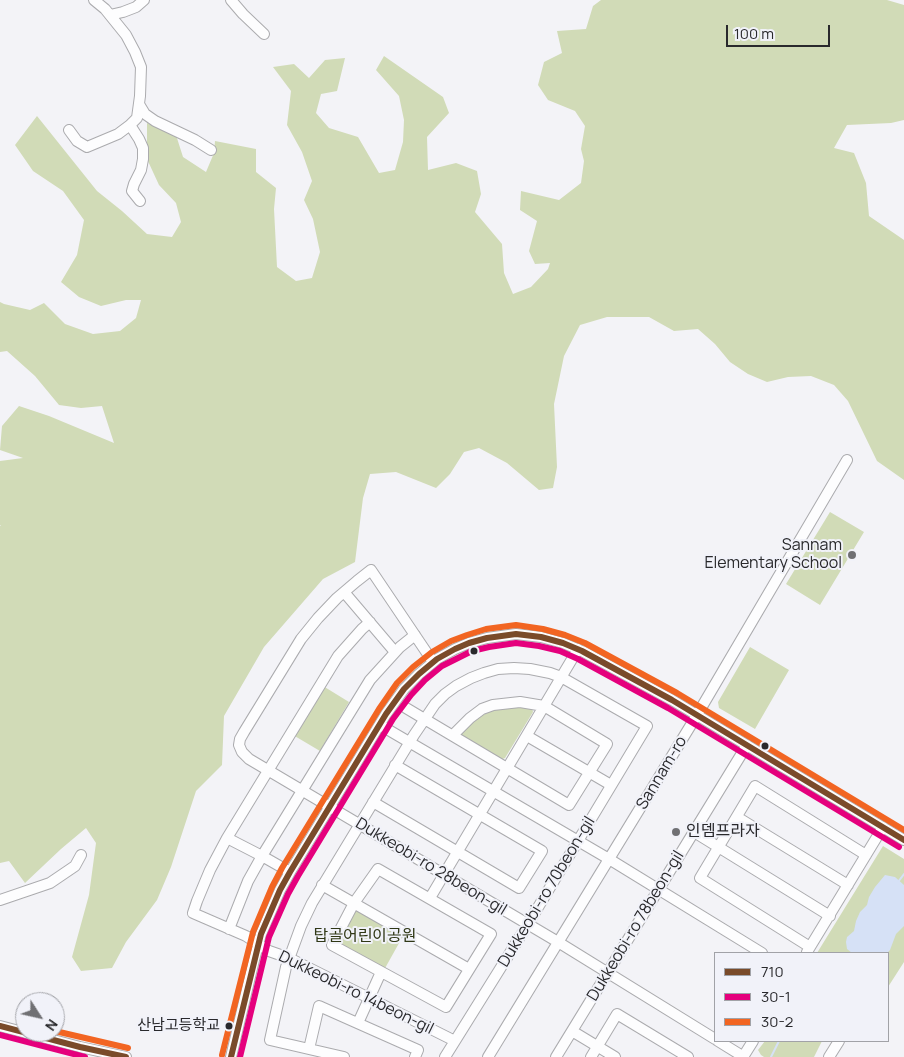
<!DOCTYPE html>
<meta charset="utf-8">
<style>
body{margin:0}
#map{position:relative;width:904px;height:1057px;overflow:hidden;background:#f3f3f7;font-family:Manrope,sans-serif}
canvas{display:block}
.legend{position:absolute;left:714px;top:952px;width:175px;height:90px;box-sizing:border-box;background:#f1f2f9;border:1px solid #a1a2a7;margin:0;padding:6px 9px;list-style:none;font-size:15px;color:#29292c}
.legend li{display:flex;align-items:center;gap:10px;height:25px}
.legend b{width:25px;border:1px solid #a1a2a7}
.north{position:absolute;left:15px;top:992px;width:50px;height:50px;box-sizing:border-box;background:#f1f2f9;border:1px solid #a1a2a7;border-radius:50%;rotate:125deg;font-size:14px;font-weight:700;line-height:20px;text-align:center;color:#29292c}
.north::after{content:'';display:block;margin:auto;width:18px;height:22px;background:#707073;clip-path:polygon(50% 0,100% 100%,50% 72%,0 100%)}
.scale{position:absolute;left:726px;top:25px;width:104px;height:22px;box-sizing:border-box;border:2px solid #29292c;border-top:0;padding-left:6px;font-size:15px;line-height:18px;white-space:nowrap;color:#29292c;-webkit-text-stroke:4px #f1f2f9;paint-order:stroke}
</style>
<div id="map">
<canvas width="904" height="1057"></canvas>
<ul class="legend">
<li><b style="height:6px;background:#7a4b2a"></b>710</li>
<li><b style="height:6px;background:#e5007d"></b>30-1</li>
<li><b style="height:6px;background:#f26522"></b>30-2</li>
</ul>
<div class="north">N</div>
<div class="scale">100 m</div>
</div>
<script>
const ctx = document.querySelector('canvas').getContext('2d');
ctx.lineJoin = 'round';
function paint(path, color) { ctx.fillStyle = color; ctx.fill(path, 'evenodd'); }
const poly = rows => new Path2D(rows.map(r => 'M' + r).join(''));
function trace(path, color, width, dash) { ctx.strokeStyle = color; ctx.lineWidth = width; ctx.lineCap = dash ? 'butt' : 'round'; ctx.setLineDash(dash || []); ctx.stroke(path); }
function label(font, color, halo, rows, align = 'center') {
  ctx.font = font + ' Manrope,"Noto Sans KR",sans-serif'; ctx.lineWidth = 4; ctx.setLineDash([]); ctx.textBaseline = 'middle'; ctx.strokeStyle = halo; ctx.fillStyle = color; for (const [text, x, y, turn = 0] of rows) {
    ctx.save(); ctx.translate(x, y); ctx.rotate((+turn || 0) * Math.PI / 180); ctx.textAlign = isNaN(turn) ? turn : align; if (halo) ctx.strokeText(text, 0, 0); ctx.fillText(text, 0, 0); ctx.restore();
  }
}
paint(poly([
 [601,0,887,0,904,5,904,120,891,123,847,125,834,148,854,153,866,183,869,216,904,240,904,480,877,461,848,401,834,385,811,376,788,377,767,382,748,374,730,362,715,344,698,329,674,331,649,317,607,317,580,325,564,356,554,404,557,467,553,488,539,490,507,463,479,448,464,452,450,474,436,488,396,472,370,474,363,498,355,562,323,579,264,647,224,716,222,765,196,791,171,867,157,900,126,942,112,968,81,971,72,957,89,895,96,843,86,828,61,849,25,883,9,861,0,863,0,526,1,526,0,525,0,461,23,458,0,450,2,426,19,406,49,416,114,443,102,406,81,408,59,405,35,376,7,351,0,352,0,302,4,304,30,310,44,303,65,324,93,334,120,331,136,318,141,300,126,300,101,306,79,297,61,282,77,255,84,220,63,191,33,171,15,145,37,116,97,191,122,211,147,234,172,237,181,222,176,203,159,185,147,159,147,123,176,135,183,157,206,172,214,153,215,141,256,149,256,172,276,188,274,209,277,267,296,281,312,278,320,252,313,219,304,200,312,181,302,152,287,125,291,91,273,67,294,64,309,78,325,60,345,58,337,91,321,94,316,113,329,128,358,137,379,173,395,170,403,142,404,120,399,96,376,70,384,56,443,97,449,113,427,137,428,170,456,163,477,171,481,194,475,212,502,244,504,273,513,294,531,287,548,269,550,263,535,264,529,251,537,221,520,210,521,191,559,200,581,183,584,161,581,149,585,126,575,111,548,100,538,85,544,62,562,53,557,31,586,29,593,6],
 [830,512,864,532,820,605,786,584],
 [750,647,789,670,755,729,719,708,718,702],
 [323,686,349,702,320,751,293,735],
 [522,707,532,708,533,712,505,758,500,760,462,737,461,733,473,720,491,711,505,708],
 [883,846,904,859,904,962,888,987,888,953,817,953],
 [351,911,362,911,403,936,384,970,341,947,338,937],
 [765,1041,822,1041,814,1057,764,1057,761,1055,758,1050]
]), '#d1dbb7');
paint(poly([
 [885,875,895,877,904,885,904,926,896,934,890,950,887,953,852,953,847,949,846,942,847,937,854,931,856,921,860,912,867,905,869,897,875,887]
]), '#d6e1f6');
trace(poly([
 [898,882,904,874],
 [771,1057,779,1041]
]), '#d6e1f6', 2);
const minor = poly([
 [231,0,243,14,264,34],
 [110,15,123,12,136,7,144,0],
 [139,104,145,114,155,121,195,140,211,150],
 [130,125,139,139,143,148,143,159,141,170,134,184,132,191,140,201],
 [69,130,77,141,87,147,118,134,130,125,137,118,140,96,141,67,135,52,126,35,105,9,94,0],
 [344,592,395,652],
 [433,662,371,570,357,581,337,598,318,618,301,639,244,732,240,739,239,745,242,752,249,759,558,942,715,1039],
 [406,708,569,805,607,744,544,706,520,702,493,705,482,709,470,718,453,735],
 [380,725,609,859,762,953],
 [527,736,611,785],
 [373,802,519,888,542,851,395,765],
 [737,817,848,885],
 [694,832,830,916],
 [227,838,338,656,362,629,370,622],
 [378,869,491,934,446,1007,332,945,354,903,378,869],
 [290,872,262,856,227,838,210,870,197,901,193,913,246,936,269,951,289,958,455,1041],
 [322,885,469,969],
 [430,898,578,649],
 [0,900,50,883,75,866,81,855],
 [229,929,248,881,262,856,370,680,400,647,415,635],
 [810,947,700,878,755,786,866,855],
 [807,952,883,827],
 [358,1023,381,972],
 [0,1026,80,1047,126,1057],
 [572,1031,615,1057],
 [718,1041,744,1057],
 [309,1049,319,1006,418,1050,415,1057],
 [231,1057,254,960,261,934,280,890,290,872,386,714,404,689,419,674,437,659,455,649,469,643,487,638,516,634,541,637,563,643,582,651,672,700,904,840],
 [344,1057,270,1040,286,967,301,926,312,903,414,735,435,704,445,694,456,686,471,678,484,673,498,669,514,668,530,669,550,673,561,677,647,726,528,924,445,1057],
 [488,1057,697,715,847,460],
 [556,1057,747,745],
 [591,1057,617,1014,688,1057],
 [743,1057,753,1041],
 [829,1057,839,1041]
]);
trace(minor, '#ababae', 12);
trace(minor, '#fdfdfe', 10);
trace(poly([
 [0,1026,80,1047,126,1057],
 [231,1057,261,934,280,890,290,872,386,714,404,689,419,674,437,659,455,649,469,643,487,638,516,634,541,637,563,643,582,651,672,700,904,840]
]), '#7a4b2a', 6);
trace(poly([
 [0,1035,85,1057],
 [240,1057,269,937,288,894,298,876,393,719,411,695,425,680,442,666,472,651,489,647,516,643,539,646,560,651,578,659,668,708,899,847]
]), '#e5007d', 6);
trace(poly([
 [55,1031,128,1048],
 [222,1055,253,932,272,887,282,868,379,709,397,683,413,667,432,652,451,641,467,635,486,629,516,625,543,629,565,635,585,643,677,693,904,830]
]), '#f26522', 6);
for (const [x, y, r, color] of [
 [852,555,5,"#707073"],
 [474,651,4.5,"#29292c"],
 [765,746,4.5,"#29292c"],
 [676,832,5,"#707073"],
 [229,1026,4.5,"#29292c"]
]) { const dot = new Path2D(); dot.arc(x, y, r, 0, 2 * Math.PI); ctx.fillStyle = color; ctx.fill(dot); trace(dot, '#f1f2f9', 2); }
label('15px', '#29292c', '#f1f2f9', [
 ["산남고등학교",220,1026]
], 'right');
label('16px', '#29292c', '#f1f2f9', [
 ["Sannam",842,546],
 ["Elementary School",842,564],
 ["인뎀프라자",686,832,"left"]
], 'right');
label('16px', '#29292c', '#f1f2f9', [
 ["Sannam-ro",662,773,-59],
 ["Dukkeobi-ro 28beon-gil",431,867,31],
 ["Dukkeobi-ro 70beon-gil",547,892,-59],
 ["Dukkeobi-ro 78beon-gil",636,926,-59],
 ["Dukkeobi-ro 14beon-gil",356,993,26]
]);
label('16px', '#303816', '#f1f2f9', [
 ["탑골어린이공원",365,937]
]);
</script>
